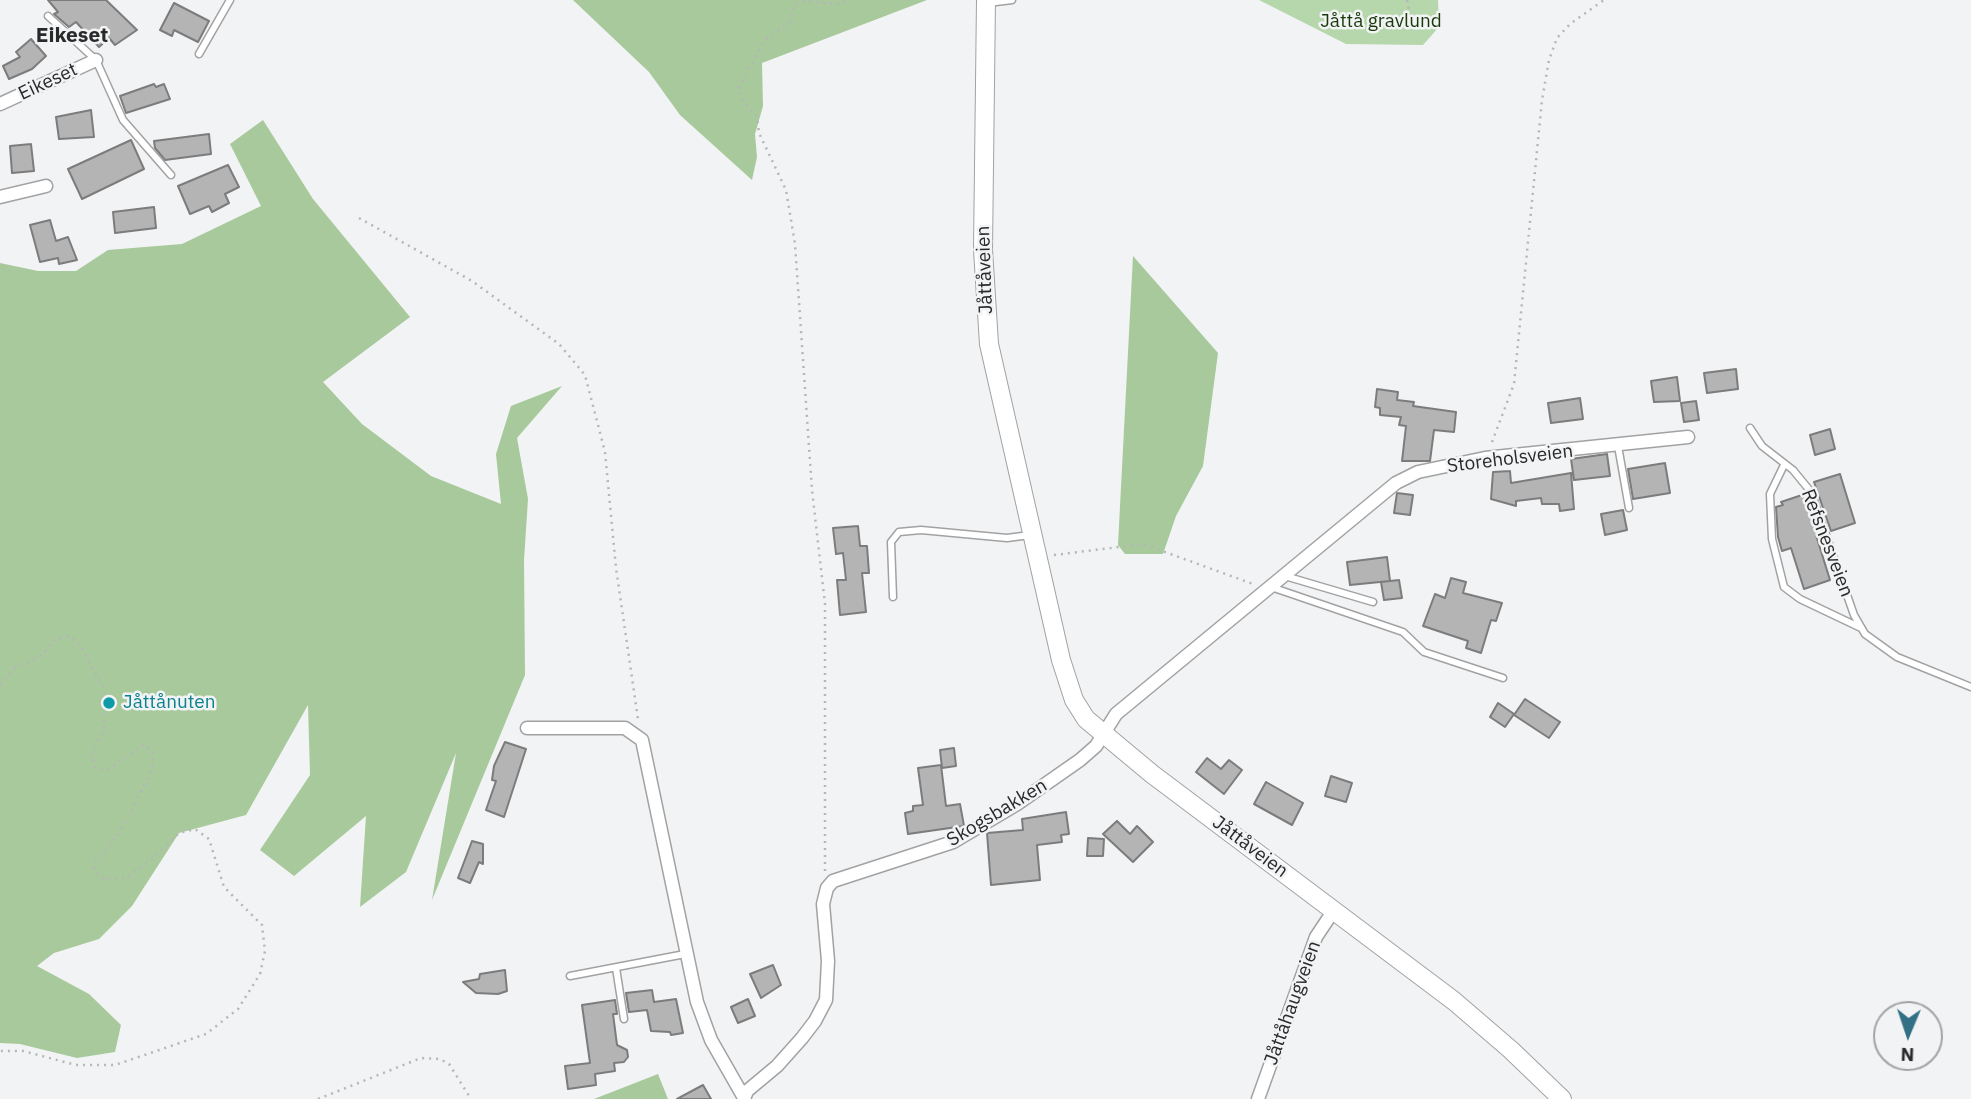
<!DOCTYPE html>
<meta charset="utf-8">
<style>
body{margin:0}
#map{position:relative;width:1971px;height:1099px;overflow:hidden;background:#f2f3f4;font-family:"IBM Plex Sans",sans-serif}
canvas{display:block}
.north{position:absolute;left:1873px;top:1001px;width:70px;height:70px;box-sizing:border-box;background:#f2f3f4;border:2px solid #a2a3a4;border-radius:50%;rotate:182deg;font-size:19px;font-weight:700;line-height:28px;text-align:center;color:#2a2a2b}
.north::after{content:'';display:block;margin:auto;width:24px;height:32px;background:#327086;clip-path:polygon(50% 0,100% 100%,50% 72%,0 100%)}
</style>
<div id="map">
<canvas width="1971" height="1099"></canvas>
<div class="north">N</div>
</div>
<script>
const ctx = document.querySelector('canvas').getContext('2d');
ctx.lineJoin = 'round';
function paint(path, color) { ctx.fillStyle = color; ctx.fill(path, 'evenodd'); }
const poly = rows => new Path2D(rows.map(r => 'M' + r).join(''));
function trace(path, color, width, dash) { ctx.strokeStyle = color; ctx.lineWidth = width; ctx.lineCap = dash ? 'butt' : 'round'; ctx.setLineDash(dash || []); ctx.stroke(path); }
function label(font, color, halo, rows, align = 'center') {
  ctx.font = font + ' "IBM Plex Sans",sans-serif'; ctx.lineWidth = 5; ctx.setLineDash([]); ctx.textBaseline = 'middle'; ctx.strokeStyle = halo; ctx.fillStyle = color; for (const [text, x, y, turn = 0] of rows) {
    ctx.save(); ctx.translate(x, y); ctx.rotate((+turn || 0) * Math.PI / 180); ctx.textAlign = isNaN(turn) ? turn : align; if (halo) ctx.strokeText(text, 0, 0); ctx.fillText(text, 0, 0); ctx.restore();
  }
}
paint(poly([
 [1259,0,1438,0,1439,27,1423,45,1346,44]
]), '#b6d7ac');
paint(poly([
 [573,0,927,0,762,63,763,106,755,134,757,157,752,180,680,115,649,72],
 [263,120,313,199,410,317,323,382,362,424,431,476,501,504,496,454,511,406,562,386,517,438,528,499,524,560,525,675,432,900,456,753,406,872,360,907,366,816,294,876,260,850,310,775,308,705,246,815,179,833,132,906,99,939,54,953,37,966,89,994,121,1025,115,1052,77,1058,20,1044,0,1043,0,263,38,271,76,271,108,250,182,244,261,206,230,144],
 [1133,256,1218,353,1203,466,1176,516,1163,554,1125,554,1118,545],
 [658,1074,668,1099,594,1099]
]), '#a7c99b');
const building = poly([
 [48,0,106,0,137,30,115,45,109,38,99,47,76,22,69,27,54,14,58,12,48,0],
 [174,3,209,21,198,42,174,30,172,36,160,30,174,3],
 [31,39,46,56,32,69,9,79,3,66,20,57,16,52,31,39],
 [154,84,156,87,164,84,170,99,126,113,120,96,154,84],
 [91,110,94,137,59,139,56,117,91,110],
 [209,134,211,154,165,160,155,148,154,141,209,134],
 [131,140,144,169,82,199,68,169,131,140],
 [31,144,34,171,12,173,10,146,31,144],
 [228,165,239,187,225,194,229,203,212,212,209,206,190,214,178,186,228,165],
 [154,207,156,228,115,233,113,212,154,207],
 [50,220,56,241,68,237,77,260,59,264,58,258,40,262,30,225,50,220],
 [1736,369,1738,389,1707,393,1704,373,1736,369],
 [1677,377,1680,401,1654,402,1651,381,1677,377],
 [1377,389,1398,392,1397,400,1414,402,1413,406,1456,412,1454,432,1434,430,1430,461,1402,461,1406,426,1399,425,1401,417,1380,415,1380,408,1375,407,1377,389],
 [1580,398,1583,419,1551,423,1548,403,1580,398],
 [1696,401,1699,420,1684,422,1681,403,1696,401],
 [1830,429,1835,449,1815,455,1810,435,1830,429],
 [1607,454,1610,476,1574,480,1571,459,1607,454],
 [1665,463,1670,493,1633,499,1628,469,1665,463],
 [1510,471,1511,483,1571,473,1574,509,1560,511,1559,504,1542,504,1541,498,1516,501,1516,506,1491,499,1493,472,1510,471],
 [1840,474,1855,523,1831,531,1814,482,1840,474],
 [1397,493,1413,495,1410,515,1394,513,1397,493],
 [1805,494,1820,534,1816,535,1830,580,1804,589,1791,548,1782,551,1778,537,1776,507,1783,505,1781,502,1805,494],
 [1623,510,1627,530,1605,535,1601,514,1623,510],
 [858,526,860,546,867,546,869,573,862,573,866,612,840,615,837,580,846,580,843,553,836,554,833,528,858,526],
 [1387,557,1390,581,1350,585,1347,562,1387,557],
 [1451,578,1466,582,1463,593,1502,603,1496,621,1491,620,1481,653,1466,648,1468,641,1423,626,1435,594,1445,598,1451,578],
 [1399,580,1402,598,1384,600,1381,582,1399,580],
 [1525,699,1560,722,1549,738,1514,715,1525,699],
 [1498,703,1514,714,1505,727,1490,717,1498,703],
 [505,742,526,749,504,817,486,810,496,781,492,780,494,766,505,742],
 [954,748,956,766,942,768,940,750,954,748],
 [1207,758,1221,769,1229,760,1242,770,1224,794,1196,772,1207,758],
 [941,765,946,806,960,804,964,826,908,834,905,813,913,811,913,806,923,805,918,768,941,765],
 [1331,776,1352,783,1346,802,1325,796,1331,776],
 [1266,782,1303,803,1292,825,1254,804,1266,782],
 [1066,812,1069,834,1061,835,1062,842,1037,845,1040,880,991,885,987,833,1023,830,1022,819,1066,812],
 [1117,821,1130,834,1137,826,1153,842,1133,862,1103,834,1117,821],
 [1088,838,1104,839,1103,856,1087,856,1088,838],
 [472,841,483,844,483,864,479,862,470,883,458,878,472,841],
 [773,965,781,985,761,998,750,974,773,965],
 [505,970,507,991,498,994,476,993,463,982,479,979,480,974,505,970],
 [652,990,654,1002,676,999,683,1033,671,1035,670,1032,651,1031,647,1010,629,1012,626,993,652,990],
 [748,999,755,1016,738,1023,731,1007,748,999],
 [615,1000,617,1014,613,1014,617,1045,627,1050,628,1057,624,1062,614,1063,615,1071,595,1074,596,1085,568,1089,565,1066,590,1063,582,1005,615,1000],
 [703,1085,711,1099,677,1099,703,1085]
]);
paint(building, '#b4b4b5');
trace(building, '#7c7c7d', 2);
const lane = poly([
 [988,3,1012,0],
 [48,16,96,60,123,120,171,175],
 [199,54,230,0],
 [1750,428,1762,446,1793,470,1811,492,1854,615,1865,634,1897,657,1971,687],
 [1618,446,1629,508],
 [1784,465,1770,494,1772,539,1784,587,1800,599,1861,628],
 [1285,576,1373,602],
 [1271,587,1403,632,1424,652,1503,678],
 [893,597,891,542,899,532,921,530,1007,538,1030,535],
 [616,968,624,1019],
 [570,976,685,954]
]);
const street = poly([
 [0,104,96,60],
 [0,197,46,186],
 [527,728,625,728,642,740,697,1002,711,1040,743,1096],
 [744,1099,747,1091,777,1066,802,1038,815,1021,826,1000,828,961,823,904,827,888,833,881,953,842,1017,804,1080,760,1096,746,1116,714,1396,483,1418,472,1485,458,1688,437],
 [1258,1099,1316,937,1334,910]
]);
const secondary = poly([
 [986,0,983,250,989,344,1061,660,1074,700,1086,719,1152,774,1454,1001,1511,1050,1562,1099]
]);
trace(lane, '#a2a2a3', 9);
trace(street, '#a2a2a3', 15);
trace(secondary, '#a2a2a3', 20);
trace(poly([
 [1407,0,1413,29],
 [359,218,472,281,559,344,585,375,605,452,616,568,638,719],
 [1492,442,1514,384,1542,100,1549,60,1557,38,1570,24,1604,0],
 [1054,555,1143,544,1253,584],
 [0,684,13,669,42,655,54,640,69,636,80,645,104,689,104,728,92,756,96,768,108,770,144,744,154,753,152,770,119,834,96,861,94,870,101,878,114,880,127,877,149,862,179,833,195,829,209,839,224,887,262,925,265,951,260,974,238,1009,206,1034,115,1065,76,1065,23,1051,0,1051],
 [825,871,825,604,812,490,795,244,786,190,759,133,757,116,742,99,738,89,764,41,789,23,795,4,803,1,838,4,850,0],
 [318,1099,421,1058,440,1059,449,1064,471,1099]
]), '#b5b6b7', 2.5, [2, 5]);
trace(lane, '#fff', 6);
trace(street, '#fff', 12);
trace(secondary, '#fff', 18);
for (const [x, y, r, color] of [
 [109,703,7,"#0f9aa8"]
]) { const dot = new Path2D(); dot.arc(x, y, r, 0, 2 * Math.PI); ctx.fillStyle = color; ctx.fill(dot); trace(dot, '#f2f3f4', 2.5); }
label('19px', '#18390a', '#f2f3f4', [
 ["Jåttå gravlund",1381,22]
]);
label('19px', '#2a2a2b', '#f2f3f4', [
 ["Eikeset",48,82,-25],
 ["Jåttåveien",985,270,-92],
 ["Storeholsveien",1510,459,-7],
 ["Refsnesveien",1827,543,69],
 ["Skogsbakken",997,813,-31],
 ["Jåttåveien",1250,847,37],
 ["Jåttåhaugveien",1293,1003,-70]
]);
label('19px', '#0d838f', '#f2f3f4', [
 ["Jåttånuten",123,703]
], 'left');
label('bold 21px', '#2a2a2b', '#f2f3f4', [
 ["Eikeset",72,36]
]);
</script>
